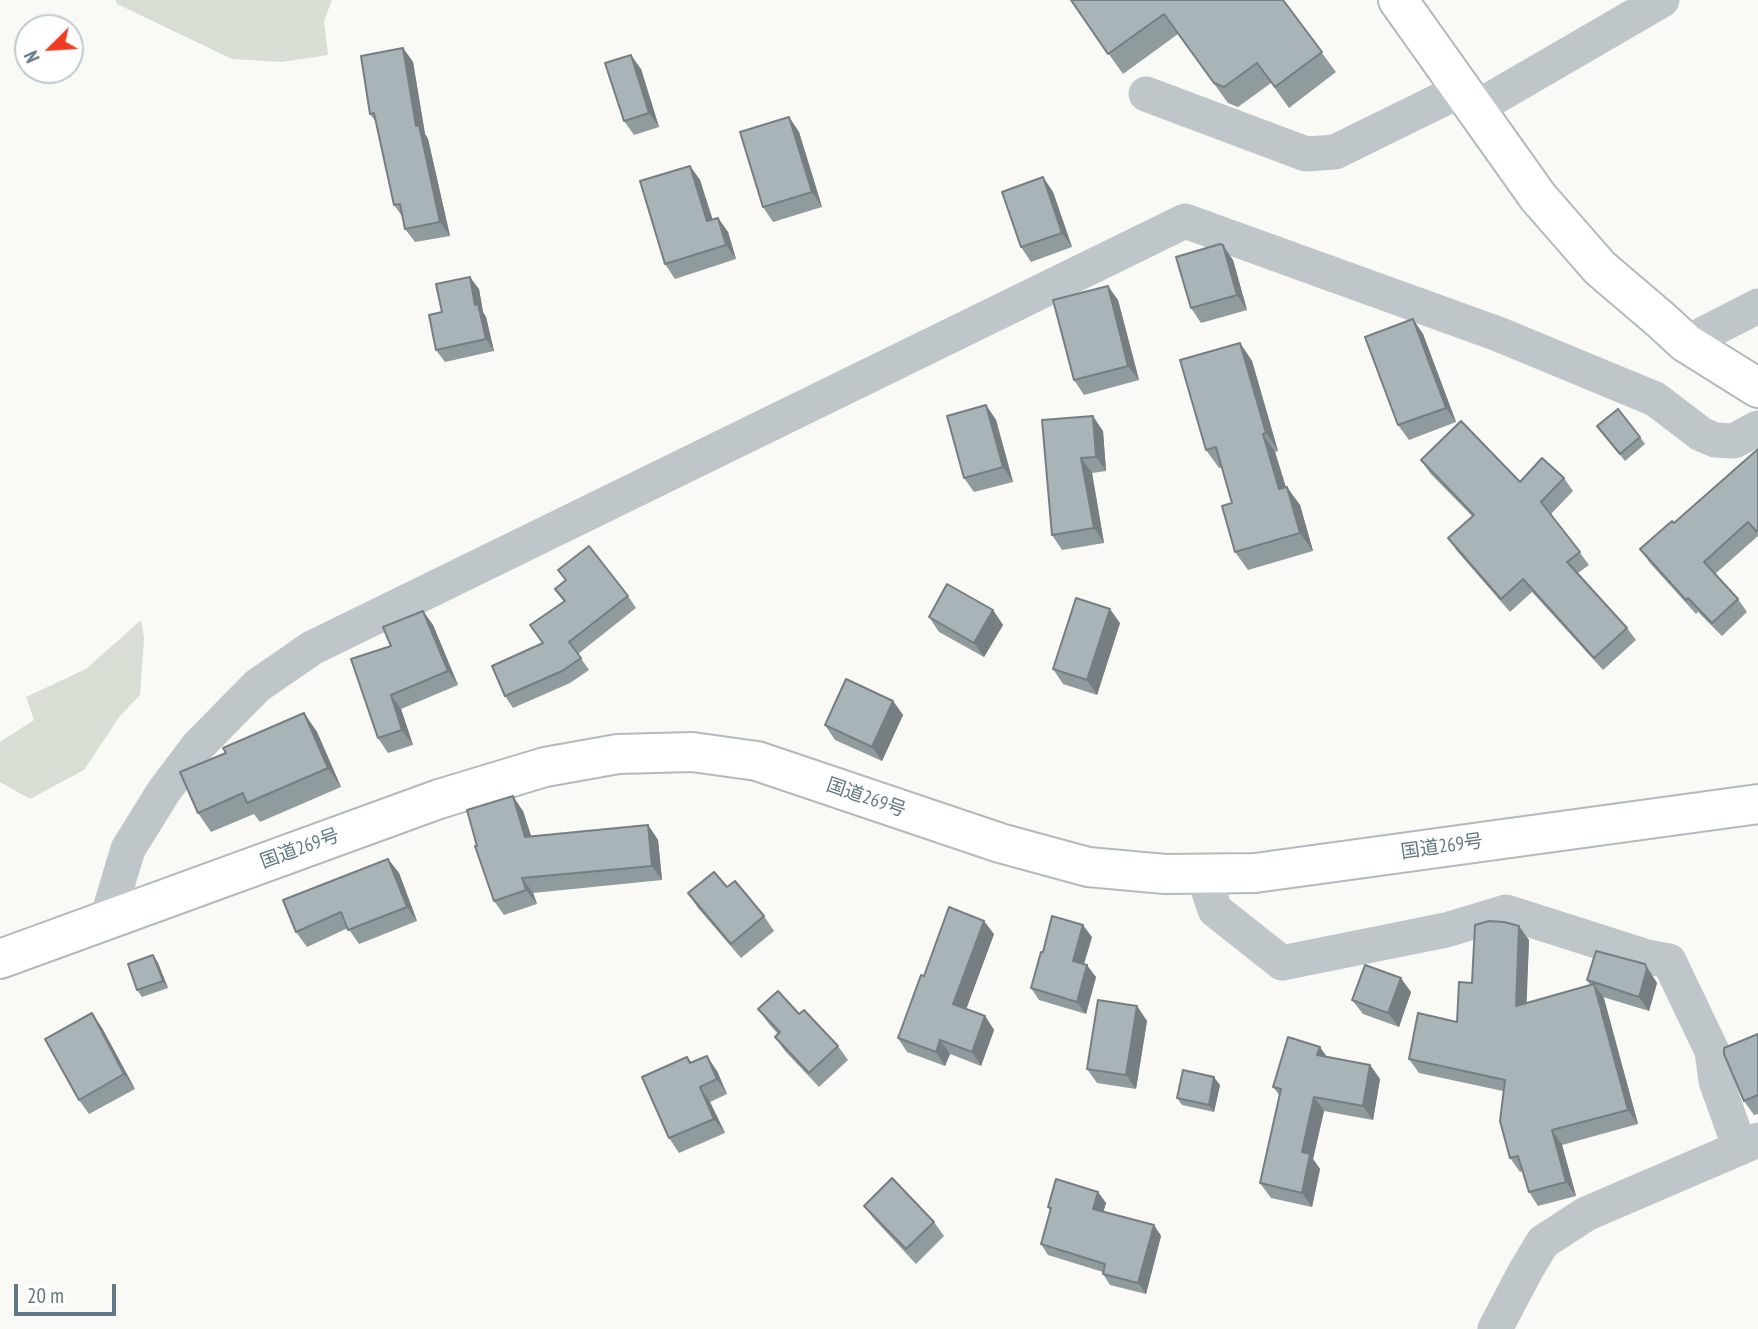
<!DOCTYPE html>
<meta charset="utf-8">
<style>
body{margin:0}
#map{position:relative;width:1758px;height:1329px;overflow:hidden;background:#f9f9f6;font-family:"PT Sans Narrow",sans-serif}
canvas{display:block}
.north{position:absolute;left:14px;top:14px;width:70px;height:70px;box-sizing:border-box;background:#fff;border:2px solid #c0c9cd;border-radius:50%;rotate:246deg;font-size:19px;font-weight:700;line-height:28px;text-align:center;color:#627883}
.north::after{content:'';display:block;margin:auto;width:24px;height:32px;background:#ef3c20;clip-path:polygon(50% 0,100% 100%,50% 72%,0 100%)}
.scale{position:absolute;left:14px;top:1284px;width:102px;height:32px;box-sizing:border-box;border:4px solid #627883;border-top:0;padding-left:9px;font-size:21px;line-height:24px;white-space:nowrap;color:#627883;-webkit-text-stroke:5px #fff;paint-order:stroke}
</style>
<div id="map">
<canvas width="1758" height="1329"></canvas>
<div class="north">N</div>
<div class="scale">20 m</div>
</div>
<script>
const ctx = document.querySelector('canvas').getContext('2d');
ctx.lineJoin = 'round';
function paint(path, color) { ctx.fillStyle = color; ctx.fill(path, 'evenodd'); }
const poly = rows => new Path2D(rows.map(r => 'M' + r).join(''));
function trace(path, color, width, dash) { ctx.strokeStyle = color; ctx.lineWidth = width; ctx.lineCap = dash ? 'butt' : 'round'; ctx.setLineDash(dash || []); ctx.stroke(path); }
function label(font, color, halo, rows, align = 'center') {
  ctx.font = font + ' "PT Sans Narrow","Noto Sans JP",sans-serif'; ctx.lineWidth = 7; ctx.setLineDash([]); ctx.textBaseline = 'middle'; ctx.strokeStyle = halo; ctx.fillStyle = color; for (const [text, x, y, turn = 0] of rows) {
    ctx.save(); ctx.translate(x, y); ctx.rotate((+turn || 0) * Math.PI / 180); ctx.textAlign = isNaN(turn) ? turn : align; if (halo) ctx.strokeText(text, 0, 0); ctx.fillText(text, 0, 0); ctx.restore();
  }
}
paint(poly([
 [116,0,332,0,324,21,328,55,282,62,232,59,117,4],
 [141,620,144,638,140,695,120,716,84,770,30,799,0,782,0,742,34,720,26,697,86,669]
]), '#d9ded5');
const secondary = poly([
 [1398,0,1538,197,1600,268,1661,320,1686,343,1758,388]
]);
const highway = poly([
 [0,959,439,799,545,767,618,754,692,752,757,761,1000,843,1088,867,1165,874,1255,873,1758,804]
]);
trace(secondary, '#b2babe', 42);
trace(highway, '#b3b9bc', 42);
trace(poly([
 [1146,94,1306,154,1335,152,1463,89],
 [1476,108,1662,0],
 [1686,343,1758,306],
 [1203,874,1215,910,1282,963,1446,930,1506,912,1647,957,1669,961,1712,1051,1716,1081,1740,1148],
 [107,919,128,849,164,791,198,746,257,686,312,648,1185,221,1498,334,1655,399,1701,434,1715,440,1734,441,1758,428],
 [1495,1329,1526,1270,1543,1242,1586,1214,1758,1140]
]), '#bfc6c9', 35);
trace(secondary, '#fff', 38);
trace(highway, '#fff', 38);
paint(poly([
 [1070,0,1283,0,1336,72,1289,108,1271,83,1238,107,1228,103,1178,34,1123,74],
 [403,48,413,62,425,134,428,139,450,236,415,242,405,229,402,216,394,205,376,122,370,114],
 [641,69,659,127,634,135,624,121],
 [789,117,799,132,822,207,773,222,763,207],
 [690,166,700,180,712,220,718,218,728,232,736,259,675,279,665,264],
 [1043,177,1053,192,1072,247,1031,262,1021,247],
 [1233,260,1247,310,1201,323,1191,308],
 [479,289,483,312,486,317,494,351,445,362,436,350,442,312],
 [1118,300,1139,380,1084,395,1074,380],
 [1413,319,1423,334,1456,422,1409,440,1398,425],
 [1240,343,1252,361,1278,451,1275,452,1286,487,1300,505,1313,551,1248,570,1235,552,1232,503,1222,467,1219,468,1206,450],
 [986,405,996,420,1013,482,974,492,964,478],
 [1042,420,1103,431,1106,471,1092,473,1104,543,1062,550,1052,535],
 [1597,426,1640,437,1645,444,1625,461],
 [1758,449,1758,536,1715,574,1738,599,1747,612,1722,636,1698,612,1696,614,1650,563,1640,549,1674,523],
 [1421,460,1520,482,1564,478,1573,491,1551,514,1589,565,1578,573,1627,628,1636,640,1603,670,1532,592,1510,612,1457,551,1448,538,1472,516,1430,473],
 [558,570,628,596,636,608,578,654,589,670,570,683,513,708,505,696,543,643,564,602,555,589,566,581],
 [993,610,1003,625,984,657,939,632,929,617],
 [423,611,433,625,458,685,401,709,413,745,388,753,378,738,391,646],
 [1120,623,1097,695,1063,684,1053,669],
 [893,701,903,715,882,761,835,740,825,725],
 [304,713,317,732,341,787,260,822,254,814,211,832,198,813,226,753],
 [523,811,531,836,648,825,658,840,662,880,533,893,537,904,504,915,494,901,477,846],
 [388,859,399,873,417,921,359,944,348,928,307,947,296,932],
 [727,887,764,916,774,931,741,958,698,908,688,893],
 [994,934,966,1009,985,1016,994,1030,981,1066,950,1054,945,1066,907,1052,898,1038,924,976],
 [1092,937,1084,964,1096,977,1086,1014,1039,1000,1031,988,1043,952],
 [1529,940,1526,1003,1590,985,1587,980,1645,964,1657,983,1649,1011,1603,997,1638,1124,1562,1145,1576,1196,1538,1206,1529,1192,1523,1171,1520,1172,1510,1158,1503,1091,1419,1073,1409,1059,1457,1022],
 [153,955,158,963,168,988,142,997,137,990],
 [1411,992,1399,1027,1363,1014,1352,1000],
 [1137,1006,1147,1021,1136,1089,1097,1083,1087,1069],
 [758,1009,799,1014,838,1046,848,1060,819,1087,785,1051,775,1037,778,1034,769,1024],
 [92,1013,102,1028,135,1089,89,1114,79,1100],
 [1758,1034,1758,1114,1754,1115,1744,1101],
 [687,1057,692,1063,717,1071,727,1094,710,1102,725,1133,679,1153,669,1138],
 [1327,1057,1370,1065,1380,1079,1373,1120,1324,1111,1313,1159,1320,1169,1312,1207,1271,1198,1260,1183,1280,1096,1273,1087],
 [1220,1085,1214,1112,1182,1105,1177,1098],
 [1098,1192,1106,1203,1103,1212,1154,1225,1161,1236,1146,1294,1110,1285,1103,1274,1103,1272,1048,1255,1041,1244,1050,1210,1048,1207],
 [864,1206,934,1222,944,1236,916,1264,875,1220]
]), '#909b9e');
paint(poly([
 [403,48,413,62,425,134,428,139,450,236,440,222,416,126],
 [631,55,641,69,659,127,649,113],
 [789,117,799,132,822,207,812,192],
 [690,166,700,180,718,236,707,221],
 [1043,177,1053,192,1072,247,1062,233],
 [718,218,728,232,736,259,726,245],
 [1223,245,1233,260,1247,310,1237,295],
 [470,277,479,289,483,312,486,317,494,351,486,339,475,305],
 [1108,286,1118,300,1139,380,1128,366],
 [1413,319,1423,334,1456,422,1446,408],
 [1240,343,1252,361,1278,451,1266,433],
 [986,405,996,420,1013,482,1003,467],
 [1093,416,1103,431,1106,471,1096,457],
 [1263,434,1275,452,1292,508,1279,489],
 [1081,458,1092,473,1104,543,1094,528],
 [1287,487,1300,505,1313,551,1300,533],
 [1110,609,1120,623,1097,695,1087,680],
 [993,610,1003,625,984,657,974,643],
 [423,611,433,625,458,685,448,671],
 [391,695,401,709,413,745,402,730],
 [893,701,903,715,882,761,872,747],
 [304,713,317,732,341,787,328,768],
 [513,796,523,811,536,851,525,837],
 [648,825,658,840,662,880,652,866],
 [388,859,399,873,417,921,407,907],
 [522,878,533,893,537,904,526,890],
 [984,921,994,934,963,1018,953,1004],
 [1083,925,1092,937,1081,973,1073,961],
 [1519,926,1529,940,1526,1020,1516,1006],
 [153,955,158,963,168,988,163,981],
 [1645,964,1657,983,1649,1011,1639,997],
 [1087,965,1096,977,1086,1014,1077,1002],
 [1401,978,1411,992,1399,1027,1388,1013],
 [1594,984,1604,998,1638,1124,1628,1110],
 [1137,1006,1147,1021,1136,1089,1126,1075],
 [92,1013,102,1028,135,1089,124,1074],
 [985,1016,994,1030,981,1066,972,1052],
 [940,1040,950,1054,945,1066,936,1052],
 [1320,1047,1330,1061,1317,1055],
 [707,1056,717,1071,727,1094,717,1079],
 [1370,1065,1380,1079,1373,1120,1363,1106],
 [1214,1077,1220,1085,1214,1112,1209,1105],
 [700,1087,710,1102,725,1133,714,1119],
 [1314,1097,1324,1111,1313,1159,1320,1169,1312,1207,1302,1193,1302,1152],
 [1552,1130,1562,1145,1576,1196,1566,1182],
 [1098,1192,1106,1203,1101,1220,1093,1209],
 [1154,1225,1161,1236,1146,1294,1138,1283]
]), '#767e81');
const building = poly([
 [1071,0,1283,0,1322,52,1275,87,1257,63,1224,87,1214,83,1164,14,1108,54,1071,0],
 [403,48,416,126,419,125,440,222,405,229,400,204,394,205,374,113,370,114,361,56,403,48],
 [631,55,649,113,624,121,605,63,631,55],
 [789,117,812,192,763,207,740,132,789,117],
 [690,166,707,221,718,218,726,245,665,264,640,181,690,166],
 [1043,177,1062,233,1021,247,1002,192,1043,177],
 [1220,244,1223,245,1237,295,1191,308,1176,257,1220,244],
 [470,277,475,305,478,304,486,339,436,350,429,315,442,312,436,284,470,277],
 [1108,286,1128,366,1074,380,1053,300,1108,286],
 [1413,319,1446,408,1398,425,1365,337,1413,319],
 [1240,343,1266,433,1263,434,1279,489,1287,487,1300,533,1235,552,1222,506,1232,503,1216,447,1206,450,1180,360,1240,343],
 [986,405,1003,467,964,478,947,416,986,405],
 [1618,409,1640,437,1620,454,1597,426,1618,409],
 [1093,416,1096,457,1081,458,1094,528,1052,535,1042,420,1093,416],
 [1461,421,1520,482,1542,458,1564,478,1541,502,1580,552,1567,562,1627,628,1594,658,1523,579,1501,599,1448,538,1474,515,1421,460,1461,421],
 [1758,449,1758,529,1756,531,1748,522,1704,562,1738,599,1712,623,1688,598,1686,600,1640,549,1672,521,1674,523,1758,449],
 [589,546,628,596,569,642,581,658,562,671,505,696,492,666,543,643,530,625,565,601,555,589,566,580,558,570,589,546],
 [947,584,993,610,974,643,929,617,947,584],
 [1076,598,1110,609,1087,680,1053,669,1076,598],
 [423,611,448,671,391,695,402,730,378,738,351,659,391,646,383,627,423,611],
 [846,679,893,701,872,747,825,725,846,679],
 [304,713,328,768,247,803,243,793,198,813,180,772,226,753,223,748,304,713],
 [513,796,525,837,648,825,652,866,522,878,526,890,494,901,475,846,477,846,467,810,513,796],
 [388,859,407,907,348,930,341,912,296,932,283,900,388,859],
 [714,872,727,887,735,881,764,916,731,944,688,893,714,872],
 [949,907,984,921,953,1004,985,1016,972,1052,940,1040,936,1052,898,1038,921,975,924,976,949,907],
 [1052,916,1083,925,1073,961,1087,965,1077,1002,1031,988,1041,952,1043,952,1052,916],
 [1489,921,1504,922,1519,926,1516,1006,1594,984,1628,1110,1552,1130,1566,1182,1529,1192,1518,1156,1510,1158,1500,1121,1505,1080,1409,1059,1418,1013,1457,1022,1459,982,1472,983,1475,925,1489,921],
 [1596,951,1645,964,1647,969,1639,997,1587,980,1596,951],
 [153,955,163,981,137,990,128,964,153,955],
 [1365,965,1401,978,1388,1013,1352,1000,1365,965],
 [778,991,799,1014,804,1010,838,1046,809,1073,775,1037,780,1032,758,1009,778,991],
 [1098,1000,1137,1006,1126,1075,1087,1069,1098,1000],
 [92,1013,124,1074,79,1100,45,1039,92,1013],
 [1758,1034,1758,1095,1744,1101,1724,1054,1724,1048,1758,1034],
 [1288,1037,1320,1047,1317,1055,1370,1065,1363,1106,1314,1097,1302,1152,1310,1154,1302,1193,1260,1183,1281,1089,1273,1087,1288,1037],
 [707,1056,717,1079,700,1087,714,1119,669,1138,642,1077,687,1057,690,1063,707,1056],
 [1183,1070,1214,1077,1209,1105,1177,1098,1183,1070],
 [892,1178,934,1222,906,1249,864,1206,892,1178],
 [1056,1179,1098,1192,1093,1209,1154,1225,1138,1283,1103,1274,1105,1264,1041,1244,1051,1208,1048,1207,1056,1179]
]);
paint(building, '#a8b4b8');
trace(building, '#767e81', 2);
label('19px', '#627883', '#fff', [
 ["国道269号",866,798,19],
 ["国道269号",1442,847,-8],
 ["国道269号",300,849,-20]
]);
</script>
